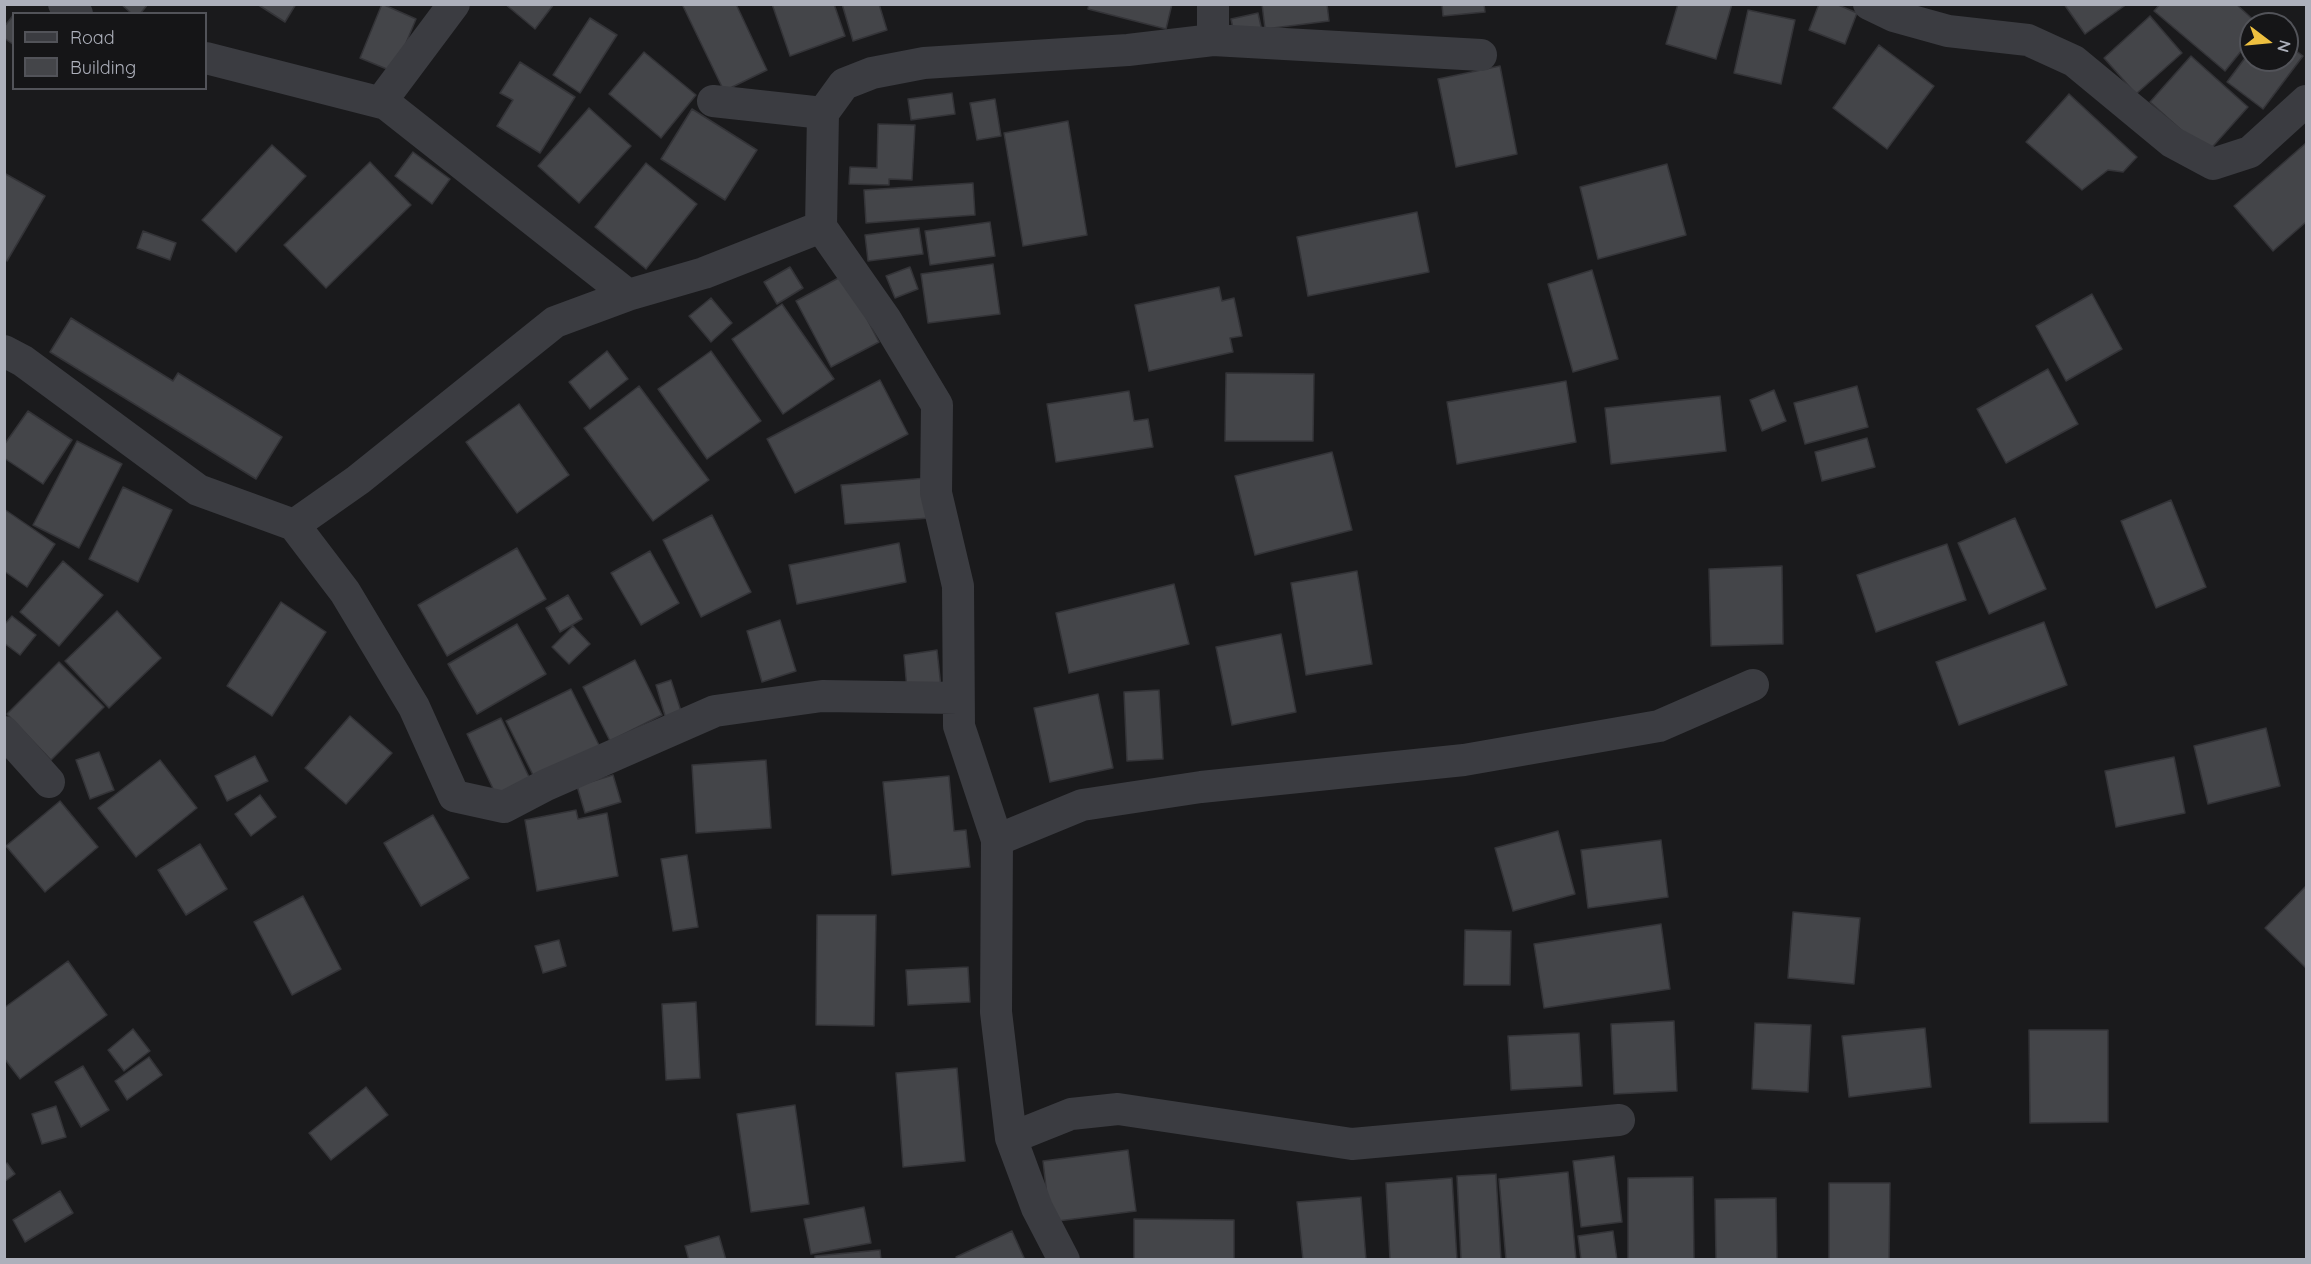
<!DOCTYPE html>
<style>
body{margin:0}
#map{position:relative;width:2311px;height:1264px;overflow:hidden;background:#1a1a1c;font-family:Quicksand,sans-serif}
canvas{display:block}
.frame{position:absolute;inset:0;border:6px solid #adb0bb;pointer-events:none}
.legend{position:absolute;left:12px;top:12px;width:195px;height:78px;box-sizing:border-box;background:#151517;border:2px solid #525359;margin:0;padding:8px 10px;list-style:none;font-size:18px;color:#adb0bb}
.legend li{display:flex;align-items:center;gap:12px;height:30px}
.legend b{width:30px;border:2px solid #525359}
.north{position:absolute;left:2239px;top:12px;width:60px;height:60px;box-sizing:border-box;background:#151517;border:2px solid #525359;border-radius:50%;rotate:106deg;font-size:16px;font-weight:700;line-height:24px;text-align:center;color:#adb0bb}
.north::after{content:'';display:block;margin:auto;width:21px;height:27px;background:#eec040;clip-path:polygon(50% 0,100% 100%,50% 72%,0 100%)}
</style>
<div id="map">
<canvas width="2311" height="1264"></canvas>
<div class="frame"></div>
<ul class="legend">
<li><b style="height:8px;background:#3b3c41"></b>Road</li>
<li><b style="height:16px;background:#444549"></b>Building</li>
</ul>
<div class="north">N</div>
</div>
<script>
const ctx = document.querySelector('canvas').getContext('2d');
ctx.lineJoin = 'round';
function paint(path, color) { ctx.fillStyle = color; ctx.fill(path, 'evenodd'); }
const poly = rows => new Path2D(rows.map(r => 'M' + r).join(''));
function trace(path, color, width, dash) { ctx.strokeStyle = color; ctx.lineWidth = width; ctx.lineCap = dash ? 'butt' : 'round'; ctx.setLineDash(dash || []); ctx.stroke(path); }
const building = poly([
 [121,4,148,4,140,14,132,14,121,4],
 [257,4,296,4,285,22,257,4],
 [382,4,416,19,394,72,360,58,382,4],
 [505,4,554,4,535,29,505,4],
 [682,4,736,4,767,70,724,91,682,4],
 [772,4,834,4,845,36,790,56,772,4],
 [842,4,879,4,887,30,853,41,842,4],
 [1089,4,1172,4,1166,29,1088,9,1089,4],
 [1262,4,1327,4,1329,21,1265,29,1262,4],
 [1442,4,1484,4,1485,12,1443,16,1442,4],
 [1678,4,1732,4,1716,59,1666,44,1678,4],
 [1819,4,1836,4,1857,13,1845,44,1809,30,1819,4],
 [2064,4,2127,4,2085,34,2064,4],
 [2160,4,2236,4,2258,24,2251,24,2251,39,2225,71,2154,11,2160,4],
 [1748,10,1795,20,1781,84,1734,73,1748,10],
 [1258,13,1262,31,1235,37,1231,19,1258,13],
 [14,14,14,45,4,38,4,27,14,14],
 [2150,16,2182,53,2136,94,2104,58,2150,16],
 [590,18,617,35,580,93,553,75,590,18],
 [2287,44,2303,56,2263,109,2227,82,2251,50,2251,60,2287,60,2287,44],
 [1879,45,1934,86,1887,149,1833,108,1879,45],
 [644,52,696,95,661,138,609,94,644,52],
 [2191,56,2248,107,2207,153,2150,102,2191,56],
 [520,62,575,97,540,153,497,126,513,100,500,93,520,62],
 [1500,66,1517,154,1456,167,1438,79,1500,66],
 [952,93,955,114,911,120,908,99,952,93],
 [2069,94,2137,157,2123,172,2108,170,2082,190,2026,142,2069,94],
 [995,99,1001,136,977,140,970,103,995,99],
 [589,108,631,146,579,203,538,166,589,108],
 [692,109,757,150,725,200,661,159,692,109],
 [1068,121,1087,235,1023,246,1004,133,1068,121],
 [878,124,915,125,912,180,889,179,889,185,849,184,850,167,877,168,878,124],
 [2306,143,2306,222,2273,251,2234,206,2306,143],
 [272,145,306,176,236,252,202,220,272,145],
 [413,152,450,179,432,204,395,176,413,152],
 [370,162,411,205,326,288,284,245,370,162],
 [646,163,697,204,646,269,595,227,646,163],
 [1667,164,1686,235,1598,259,1580,187,1667,164],
 [4,173,45,196,7,261,4,259,4,173],
 [973,183,975,215,866,223,864,190,973,183],
 [1417,212,1429,272,1308,296,1297,237,1417,212],
 [990,222,995,256,930,265,925,231,990,222],
 [919,228,923,254,868,261,865,235,919,228],
 [143,231,176,243,170,260,137,248,143,231],
 [993,264,1000,314,928,323,921,274,993,264],
 [790,267,803,288,777,304,764,282,790,267],
 [910,267,918,289,895,298,886,276,910,267],
 [1592,270,1618,359,1573,372,1548,284,1592,270],
 [844,275,879,342,831,367,796,301,844,275],
 [1219,287,1222,301,1234,298,1242,336,1230,338,1233,352,1149,371,1135,305,1219,287],
 [2092,294,2122,349,2066,381,2036,326,2092,294],
 [711,298,732,323,711,342,689,316,711,298],
 [782,304,834,379,783,414,732,339,782,304],
 [71,318,173,381,178,373,282,437,256,479,50,352,71,318],
 [607,351,628,379,590,409,569,382,607,351],
 [711,351,761,421,707,459,658,389,711,351],
 [2048,369,2078,424,2006,463,1977,409,2048,369],
 [1226,373,1314,374,1313,441,1225,441,1226,373],
 [880,380,908,434,795,493,767,439,880,380],
 [1566,381,1576,442,1457,464,1447,402,1566,381],
 [639,386,709,480,653,521,584,428,639,386],
 [1857,386,1868,427,1805,444,1794,403,1857,386],
 [1774,390,1786,421,1762,431,1750,400,1774,390],
 [1129,391,1134,421,1148,419,1153,447,1056,462,1047,404,1129,391],
 [1720,396,1726,451,1611,464,1605,408,1720,396],
 [519,404,569,475,517,513,466,442,519,404],
 [28,411,72,440,43,484,4,458,4,445,28,411],
 [1867,438,1875,467,1822,481,1815,452,1867,438],
 [77,441,122,464,79,548,33,525,77,441],
 [1332,452,1352,530,1255,555,1235,476,1332,452],
 [927,478,930,518,845,524,841,485,927,478],
 [123,487,172,510,138,582,89,559,123,487],
 [2171,500,2206,587,2156,608,2121,521,2171,500],
 [4,509,55,544,27,587,4,571,4,509],
 [712,515,751,592,701,617,663,540,712,515],
 [2015,518,2046,589,1989,614,1958,543,2015,518],
 [899,543,906,582,797,604,789,565,899,543],
 [1947,544,1966,600,1876,632,1857,575,1947,544],
 [517,548,546,599,447,656,418,605,517,548],
 [650,551,679,603,641,625,611,573,650,551],
 [63,561,103,595,59,646,20,612,63,561],
 [1782,566,1783,644,1711,646,1709,569,1782,566],
 [1357,571,1372,664,1306,675,1291,583,1357,571],
 [1174,584,1189,644,1069,673,1056,613,1174,584],
 [568,595,582,619,560,632,546,608,568,595],
 [281,602,326,632,272,716,227,686,281,602],
 [117,611,161,658,109,708,65,661,117,611],
 [12,616,36,635,20,655,4,643,4,625,12,616],
 [780,620,796,671,762,682,747,631,780,620],
 [2044,622,2067,685,1959,725,1936,662,2044,622],
 [517,624,546,674,477,714,448,664,517,624],
 [573,626,590,644,569,664,552,647,573,626],
 [1281,634,1296,712,1232,725,1216,647,1281,634],
 [937,650,941,687,907,690,904,655,937,650],
 [635,660,662,715,610,741,583,687,635,660],
 [59,662,104,707,51,760,7,714,59,662],
 [671,680,682,714,666,719,656,685,671,680],
 [571,689,600,747,535,779,506,721,571,689],
 [1159,690,1163,759,1127,761,1124,692,1159,690],
 [1098,694,1113,768,1050,782,1034,708,1098,694],
 [350,716,392,753,346,804,305,768,350,716],
 [501,718,531,781,497,797,467,734,501,718],
 [2266,728,2280,786,2208,804,2194,746,2266,728],
 [99,752,114,790,90,799,76,760,99,752],
 [255,756,268,781,227,801,215,776,255,756],
 [2174,757,2185,813,2116,827,2105,771,2174,757],
 [160,760,197,808,136,857,98,808,160,760],
 [766,760,771,828,696,833,692,765,766,760],
 [613,775,621,802,585,813,577,786,613,775],
 [949,776,954,831,966,830,970,867,892,875,883,782,949,776],
 [260,795,276,817,251,836,235,814,260,795],
 [60,801,98,847,45,892,6,846,60,801],
 [576,810,578,819,607,813,618,876,537,891,525,820,576,810],
 [433,815,469,878,421,906,384,843,433,815],
 [1558,831,1575,894,1513,911,1495,848,1558,831],
 [1661,840,1668,897,1588,908,1581,850,1661,840],
 [200,844,227,889,186,915,158,870,200,844],
 [687,855,698,927,673,931,661,859,687,855],
 [2306,886,2306,968,2265,928,2306,886],
 [303,896,341,969,292,995,254,922,303,896],
 [1793,912,1860,918,1854,984,1788,978,1793,912],
 [817,915,876,915,874,1026,816,1025,817,915],
 [1661,924,1670,989,1544,1008,1534,944,1661,924],
 [1465,930,1511,931,1510,985,1464,985,1465,930],
 [559,940,566,966,543,973,535,946,559,940],
 [68,961,107,1015,20,1079,4,1058,4,1008,68,961],
 [968,967,970,1002,908,1005,906,970,968,967],
 [696,1002,700,1078,666,1080,662,1004,696,1002],
 [1674,1021,1677,1091,1614,1094,1611,1024,1674,1021],
 [1755,1023,1811,1025,1808,1092,1752,1089,1755,1023],
 [1925,1028,1931,1087,1849,1097,1842,1036,1925,1028],
 [133,1029,150,1051,124,1071,108,1050,133,1029],
 [2029,1030,2108,1030,2108,1122,2030,1123,2029,1030],
 [1579,1033,1582,1086,1511,1090,1508,1036,1579,1033],
 [149,1057,162,1075,127,1100,115,1081,149,1057],
 [83,1066,109,1110,81,1127,55,1082,83,1066],
 [957,1068,965,1161,903,1167,896,1073,957,1068],
 [366,1087,388,1115,331,1160,309,1133,366,1087],
 [795,1105,809,1204,751,1212,737,1114,795,1105],
 [56,1106,66,1137,42,1144,32,1114,56,1106],
 [1128,1150,1136,1211,1050,1222,1043,1161,1128,1150],
 [1614,1156,1622,1222,1581,1227,1573,1161,1614,1156],
 [7,1163,15,1174,4,1182,4,1165,7,1163],
 [1568,1172,1576,1260,1506,1260,1499,1179,1568,1172],
 [1496,1174,1501,1260,1461,1260,1457,1176,1496,1174],
 [1693,1177,1694,1260,1628,1260,1628,1178,1693,1177],
 [1452,1178,1457,1260,1390,1260,1386,1183,1452,1178],
 [1829,1183,1890,1183,1889,1260,1829,1260,1829,1183],
 [60,1191,73,1213,25,1242,13,1220,60,1191],
 [1361,1197,1366,1260,1303,1260,1297,1202,1361,1197],
 [1776,1198,1777,1260,1716,1260,1715,1199,1776,1198],
 [864,1207,871,1243,811,1254,804,1219,864,1207],
 [1134,1219,1234,1220,1234,1260,1134,1260,1134,1219],
 [1012,1231,1025,1260,958,1260,956,1257,1012,1231],
 [1613,1231,1617,1260,1581,1260,1578,1236,1613,1231],
 [719,1236,726,1260,689,1260,685,1246,719,1236],
 [880,1250,881,1260,815,1260,815,1256,880,1250]
]);
paint(building, '#444549');
trace(building, '#343438', 1.5);
trace(poly([
 [64,4,77,14],
 [454,4,383,99,386,104,628,295],
 [1869,4,1894,16,1948,31,2028,40,2074,61,2172,142,2213,164,2250,152,2306,101],
 [1213,40,1213,4],
 [206,58,386,104],
 [713,101,823,113],
 [4,351,23,361,198,490,294,525,345,592,414,707,454,796,504,807,546,785,715,711,822,696,958,698],
 [294,525,358,480,555,322,628,295,704,273,821,227],
 [4,732,49,782],
 [997,840,1082,805,1201,787,1464,760,1659,726,1753,685],
 [1011,1138,1071,1114,1118,1109,1352,1144,1619,1120],
 [1064,1260,1037,1208,1011,1138,996,1012,997,840,959,726,958,586,936,493,937,405,886,320,821,227,823,113,844,84,872,73,924,63,1128,50,1213,40,1481,55]
]), '#3b3c41', 32);
</script>
